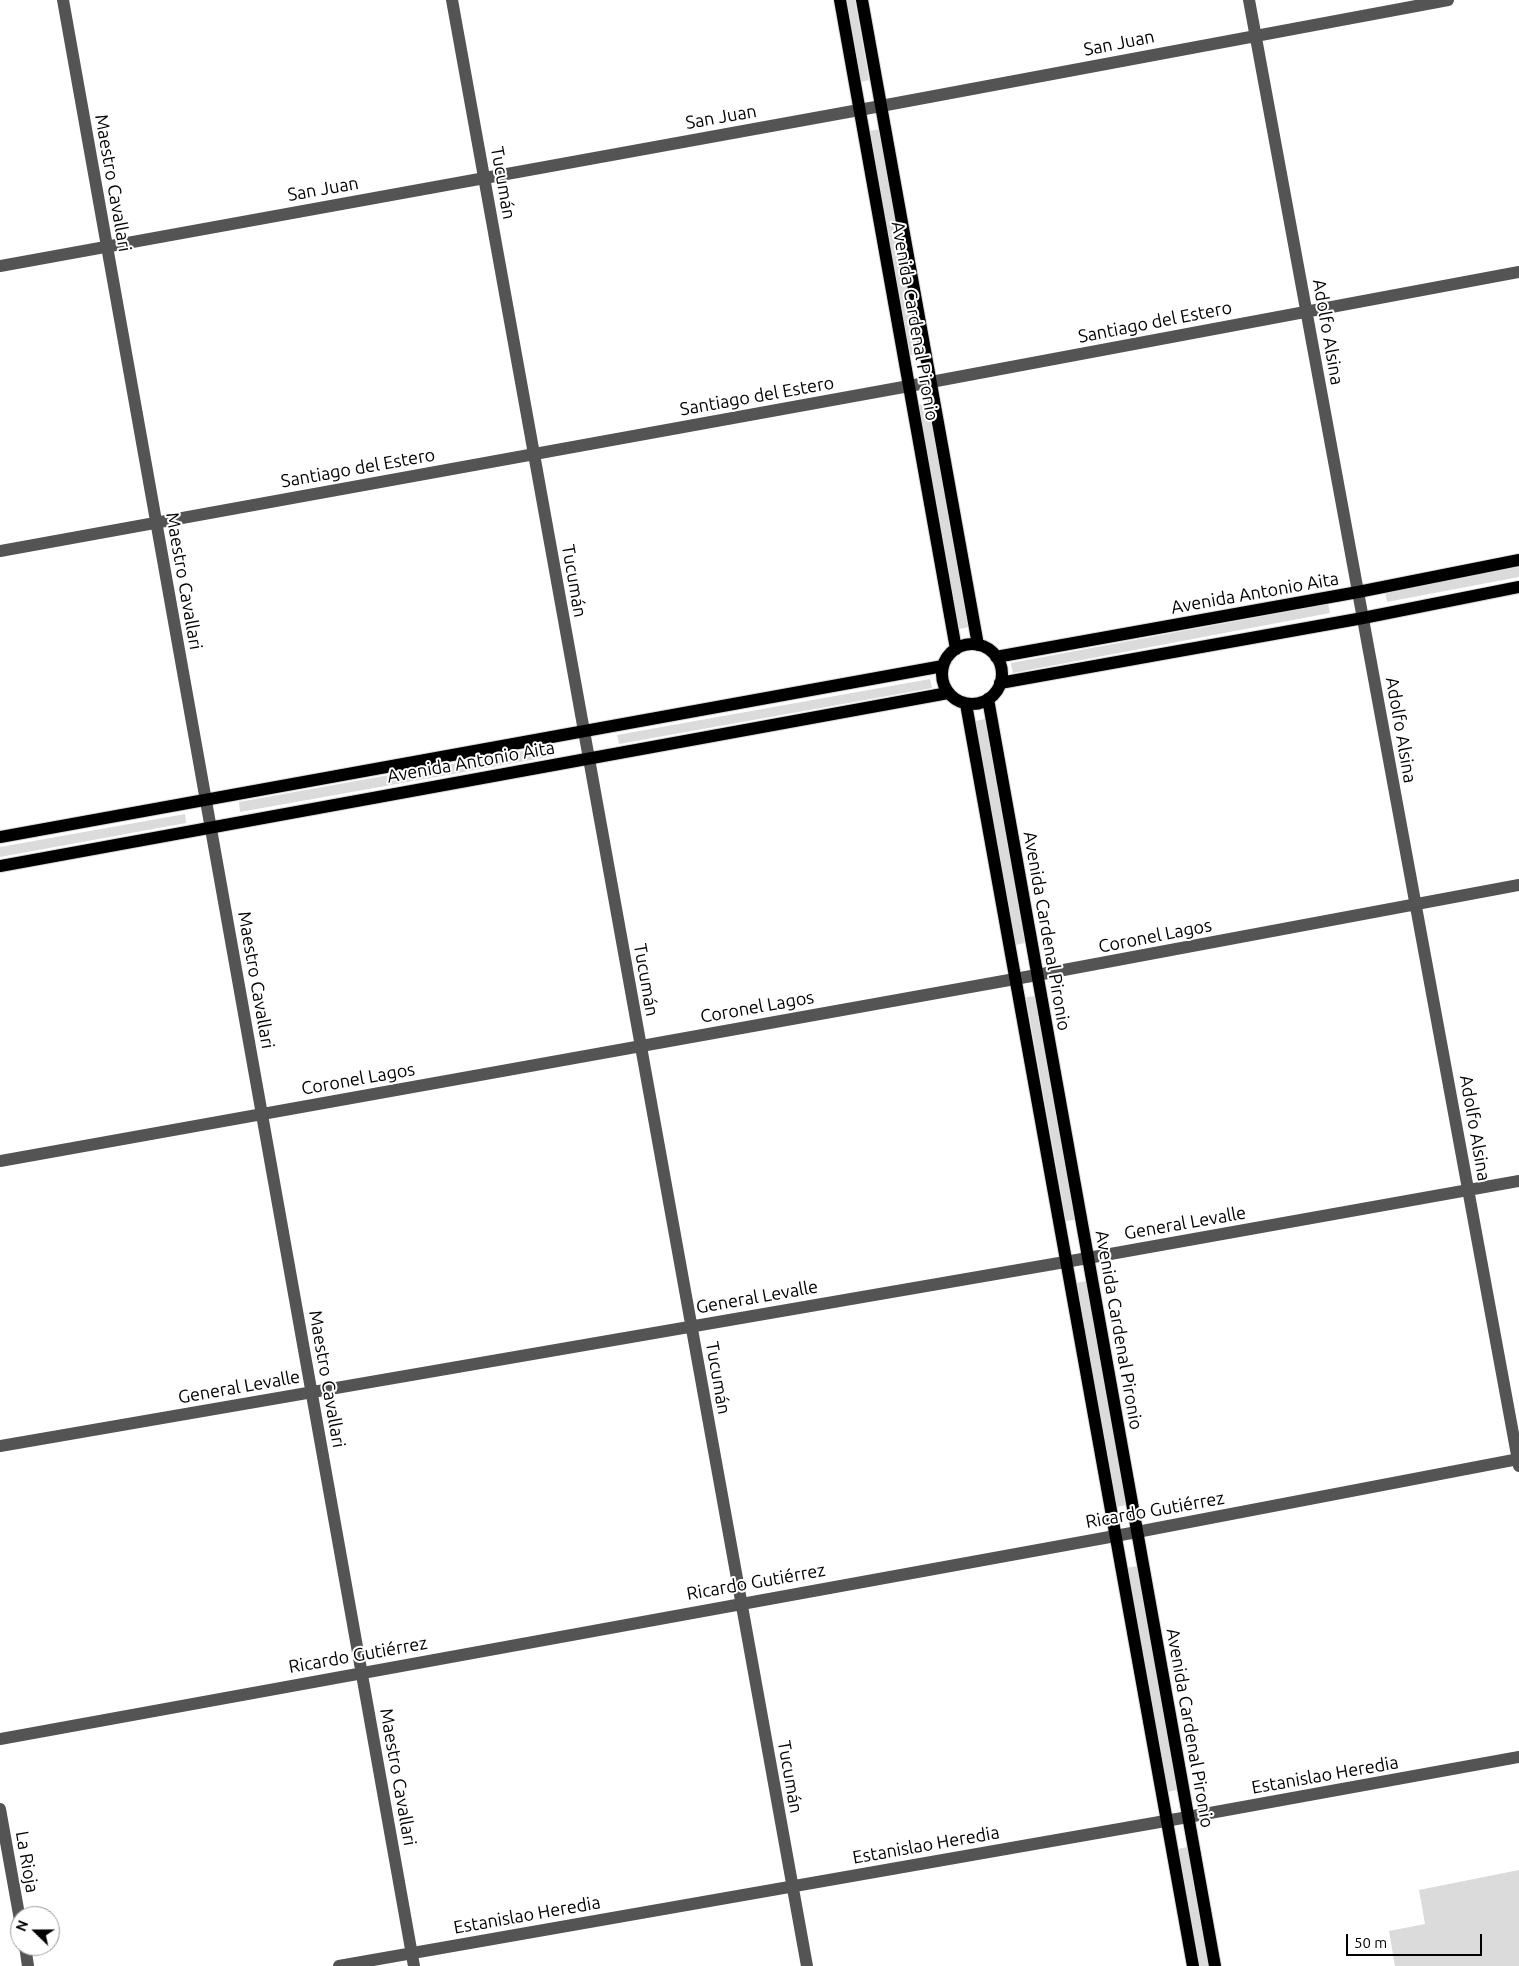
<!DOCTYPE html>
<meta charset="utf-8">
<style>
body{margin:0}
#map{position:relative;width:1519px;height:1966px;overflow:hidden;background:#fff;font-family:Ubuntu,sans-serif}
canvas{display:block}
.north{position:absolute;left:10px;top:1906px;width:50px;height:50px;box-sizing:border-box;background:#fff;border:1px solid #999;border-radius:50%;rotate:292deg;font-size:14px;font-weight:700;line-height:20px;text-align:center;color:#000}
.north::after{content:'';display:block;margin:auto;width:18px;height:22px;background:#000;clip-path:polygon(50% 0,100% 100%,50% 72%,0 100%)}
.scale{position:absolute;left:1346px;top:1934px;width:136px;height:22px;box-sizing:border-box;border:2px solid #000;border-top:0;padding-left:6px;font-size:15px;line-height:18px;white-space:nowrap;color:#000;-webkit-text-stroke:4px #fff;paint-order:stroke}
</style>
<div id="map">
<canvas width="1519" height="1966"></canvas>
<div class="north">N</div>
<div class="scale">50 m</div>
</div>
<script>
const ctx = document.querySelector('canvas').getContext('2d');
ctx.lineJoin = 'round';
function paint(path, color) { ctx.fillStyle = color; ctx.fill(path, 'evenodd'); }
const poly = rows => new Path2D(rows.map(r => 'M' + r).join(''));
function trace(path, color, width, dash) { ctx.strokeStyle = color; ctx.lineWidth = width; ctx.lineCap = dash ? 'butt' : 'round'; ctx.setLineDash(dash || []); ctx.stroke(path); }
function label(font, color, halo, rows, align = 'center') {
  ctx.font = font + ' Ubuntu,sans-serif'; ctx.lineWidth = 4; ctx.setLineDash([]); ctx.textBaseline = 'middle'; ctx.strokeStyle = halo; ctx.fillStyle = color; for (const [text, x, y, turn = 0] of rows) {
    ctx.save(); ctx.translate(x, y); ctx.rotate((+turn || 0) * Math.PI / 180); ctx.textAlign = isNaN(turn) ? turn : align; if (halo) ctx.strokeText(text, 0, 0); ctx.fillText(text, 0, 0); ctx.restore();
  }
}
paint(poly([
 [845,0,855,0,869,80,860,82],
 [880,129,920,354,910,355,870,131],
 [928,403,969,627,959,629,919,405],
 [1519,567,1519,577,1387,602,1385,592],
 [1328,604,1330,613,1013,673,1011,663],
 [930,679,932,688,619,744,617,735],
 [985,719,1025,943,1015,945,975,721],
 [551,746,553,756,240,812,239,802],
 [185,814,186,823,0,857,0,847],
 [1035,996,1075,1220,1066,1221,1026,997],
 [1086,1281,1126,1505,1116,1507,1076,1283],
 [1137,1566,1177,1790,1167,1792,1127,1568],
 [1187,1847,1209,1966,1199,1966,1178,1849],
 [1519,1870,1519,1966,1395,1966,1389,1931,1425,1924,1419,1890]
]), '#dbdbdb');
const major = poly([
 [840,0,956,649],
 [862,0,978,645],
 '942 674a30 30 0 1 1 60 0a30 30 0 1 1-60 0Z',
 [996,657,1358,592,1519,560],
 [1000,683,1363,618,1519,587],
 [988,699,1215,1966],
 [966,704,1193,1966],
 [0,837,943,666],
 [0,866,948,693]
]);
trace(major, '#dbdbdb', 14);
trace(poly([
 [63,0,414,1966],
 [452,0,807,1966],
 [1249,0,1519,1466],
 [0,266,881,106,1448,0],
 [0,551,931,382,1519,272],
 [0,1161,1037,975,1519,885],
 [0,1446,1088,1258,1519,1181],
 [0,1739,1137,1532,1519,1459],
 [0,1809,20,1920],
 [25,1946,28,1966],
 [339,1966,1188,1817,1519,1757]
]), '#545454', 12);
trace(major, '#000', 12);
label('18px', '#000', '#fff', [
 ["San Juan",1119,43,-11],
 ["San Juan",721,117,-10],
 ["Maestro Cavallari",113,183,80],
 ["Tucumán",503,183,80],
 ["San Juan",323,189,-10],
 ["Avenida Cardenal Pironio",915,321,80],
 ["Santiago del Estero",1155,322,-11],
 ["Adolfo Alsina",1328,332,80],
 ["Santiago del Estero",757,396,-10],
 ["Santiago del Estero",358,468,-10],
 ["Maestro Cavallari",184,581,80],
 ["Tucumán",574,581,80],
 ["Avenida Antonio Aita",1255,593,-10],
 ["Adolfo Alsina",1401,730,80],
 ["Avenida Antonio Aita",471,762,-10],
 ["Avenida Cardenal Pironio",1047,931,80],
 ["Coronel Lagos",1155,936,-11],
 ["Maestro Cavallari",256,980,80],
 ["Tucumán",646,980,80],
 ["Coronel Lagos",757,1007,-10],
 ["Coronel Lagos",358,1079,-10],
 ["Adolfo Alsina",1475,1128,80],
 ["General Levalle",1185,1223,-10],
 ["General Levalle",757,1297,-10],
 ["Avenida Cardenal Pironio",1119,1330,80],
 ["Tucumán",718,1378,80],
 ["Maestro Cavallari",327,1379,80],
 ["General Levalle",239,1387,-10],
 ["Ricardo Gutiérrez",1155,1510,-10],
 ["Ricardo Gutiérrez",756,1582,-10],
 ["Ricardo Gutiérrez",358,1655,-10],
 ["Avenida Cardenal Pironio",1190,1728,80],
 ["Estanislao Heredia",1325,1775,-10],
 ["Maestro Cavallari",398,1777,80],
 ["Tucumán",790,1777,80],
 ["Estanislao Heredia",926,1845,-10],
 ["La Rioja",27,1862,80],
 ["Estanislao Heredia",527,1915,-10]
]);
</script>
